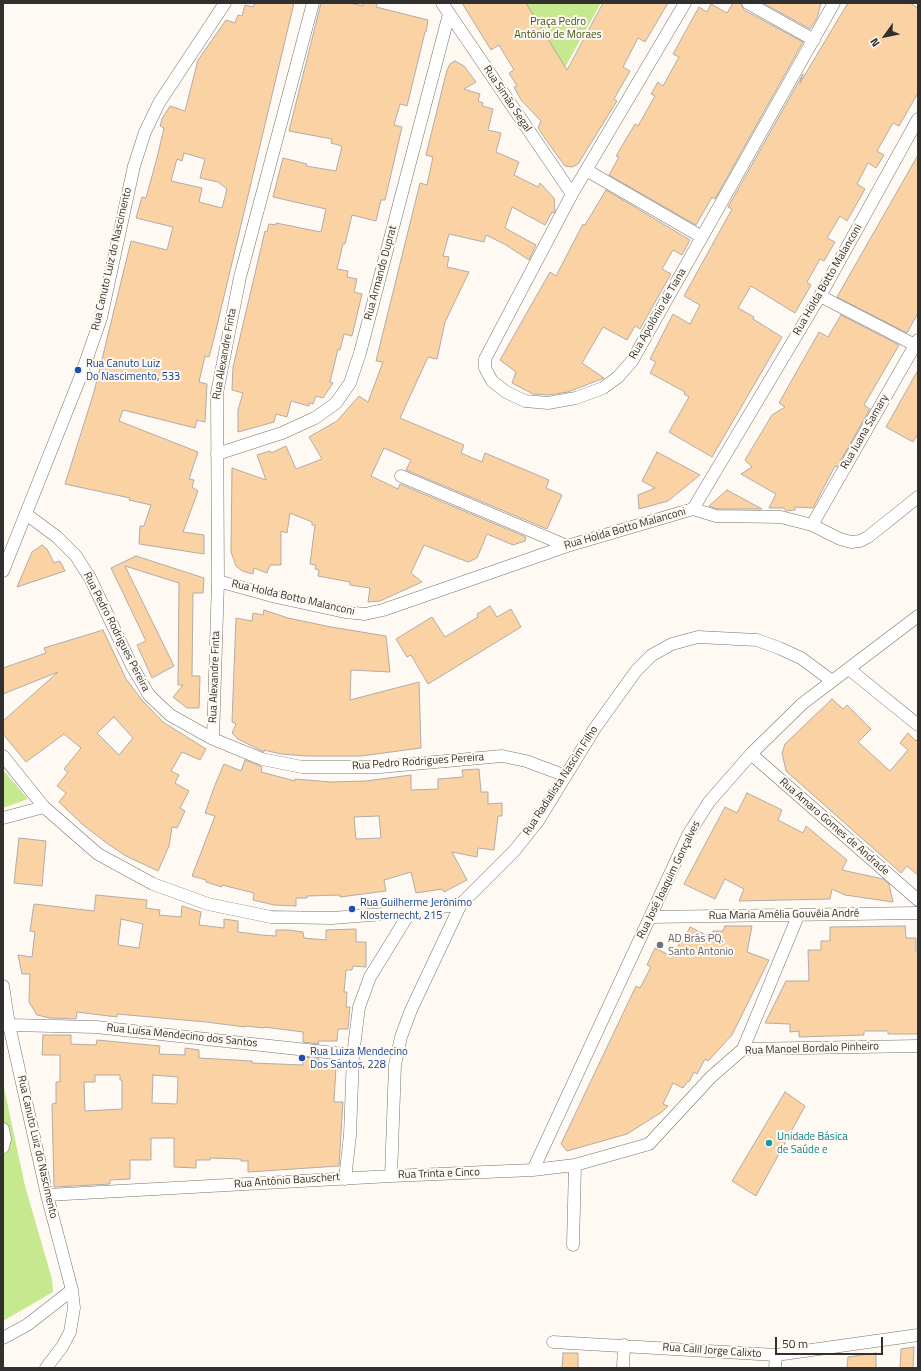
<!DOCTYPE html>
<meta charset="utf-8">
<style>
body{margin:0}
#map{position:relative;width:921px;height:1371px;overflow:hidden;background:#fef9f2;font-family:"Titillium Web",sans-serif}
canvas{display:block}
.frame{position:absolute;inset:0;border:4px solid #32302e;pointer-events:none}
.north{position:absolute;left:865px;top:16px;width:40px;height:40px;-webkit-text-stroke:3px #fef9f2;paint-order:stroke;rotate:237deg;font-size:11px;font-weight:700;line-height:16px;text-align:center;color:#32302e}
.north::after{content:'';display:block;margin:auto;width:14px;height:18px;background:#32302e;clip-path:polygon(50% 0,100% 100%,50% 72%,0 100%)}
.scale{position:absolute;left:775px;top:1337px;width:108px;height:18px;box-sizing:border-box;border:2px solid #32302e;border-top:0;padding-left:5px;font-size:12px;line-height:14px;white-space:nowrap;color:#32302e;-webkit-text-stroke:3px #fef9f2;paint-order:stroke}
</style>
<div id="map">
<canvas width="921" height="1371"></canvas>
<div class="frame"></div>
<div class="north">N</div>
<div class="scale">50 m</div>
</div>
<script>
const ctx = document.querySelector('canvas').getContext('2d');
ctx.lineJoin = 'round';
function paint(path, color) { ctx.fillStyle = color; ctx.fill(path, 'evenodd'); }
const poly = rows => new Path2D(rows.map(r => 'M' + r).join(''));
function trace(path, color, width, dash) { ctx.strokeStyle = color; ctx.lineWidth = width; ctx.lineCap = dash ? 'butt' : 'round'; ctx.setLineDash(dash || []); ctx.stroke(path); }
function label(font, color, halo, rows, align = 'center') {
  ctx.font = font + ' "Titillium Web",sans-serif'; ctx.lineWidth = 4; ctx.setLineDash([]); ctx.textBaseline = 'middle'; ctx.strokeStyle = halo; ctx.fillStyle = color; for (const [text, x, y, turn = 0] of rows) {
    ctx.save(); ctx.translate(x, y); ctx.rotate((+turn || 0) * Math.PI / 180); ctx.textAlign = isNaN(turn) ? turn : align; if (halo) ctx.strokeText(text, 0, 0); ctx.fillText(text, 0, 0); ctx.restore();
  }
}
paint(poly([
 [514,3,601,3,559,78],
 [3,770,28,799,3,808],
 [3,1083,25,1186,52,1279,53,1292,3,1321]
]), '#c6e98f');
const building = poly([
 [255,3,294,3,214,338,209,357,205,356,199,382,207,384,205,422,197,420,195,428,123,410,119,421,198,452,189,479,194,480,192,487,198,491,183,532,204,535,204,554,139,544,140,526,144,526,151,505,129,500,130,498,65,484,94,392,131,241,167,250,173,227,136,218,142,197,146,198,157,158,164,128,160,126,162,119,170,106,185,111,198,60,226,20,235,23,238,15,242,16,245,5,253,7,255,3],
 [184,153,205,159,200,178,218,182,227,189,222,208,199,202,202,188,171,181,177,159,182,161,184,153],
 [321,3,349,3,363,6,363,3,377,3,376,7,428,20,426,32,425,32,407,106,400,104,394,125,402,127,385,200,381,200,376,221,352,215,345,244,343,244,337,269,348,271,347,277,357,279,354,292,362,294,352,336,344,334,340,350,338,349,330,382,333,383,323,398,316,396,313,404,309,403,309,406,291,401,287,417,276,414,274,422,238,432,238,410,243,393,232,390,233,367,265,231,267,232,269,224,276,225,276,223,321,232,326,209,273,197,283,158,307,164,306,166,336,171,342,146,331,143,332,139,289,131,321,3],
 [462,3,526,3,567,70,603,3,668,3,645,42,638,38,623,67,630,71,614,99,617,101,578,164,572,167,565,166,551,147,538,128,541,121,521,100,514,87,517,86,509,73,514,70,499,45,491,50,462,3],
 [733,3,741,3,744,10,803,42,715,199,712,197,696,225,609,175,619,157,616,156,635,124,638,126,655,96,651,94,658,82,663,86,679,57,673,54,699,7,707,12,711,4,727,13,733,3],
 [763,3,821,3,817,18,810,29,763,3],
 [848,3,910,3,918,8,918,93,899,126,893,123,877,151,884,155,876,168,868,163,857,184,865,189,847,221,840,216,827,238,835,242,824,261,820,259,807,282,811,285,795,313,751,286,738,308,754,317,753,319,782,337,712,457,669,432,689,397,684,394,685,392,650,373,656,362,650,359,673,314,690,324,700,305,684,296,732,209,728,207,803,74,800,83,848,3],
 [455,61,464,66,476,82,464,89,480,94,478,101,483,103,482,106,493,109,488,130,501,133,496,152,519,162,514,175,538,187,540,183,554,198,555,211,554,213,552,212,545,225,512,207,505,228,536,245,529,260,506,245,486,235,484,242,449,234,443,256,449,257,447,267,469,272,445,322,437,359,428,357,400,418,464,445,461,453,482,462,485,453,549,480,546,488,562,495,547,529,406,470,411,460,384,448,371,476,398,489,400,484,526,537,525,541,513,545,487,534,477,558,468,562,424,545,411,573,422,582,380,601,368,602,370,588,350,585,350,582,318,576,319,570,315,569,316,565,310,564,315,525,312,525,312,522,290,513,287,533,281,531,281,565,270,565,267,573,254,568,253,574,242,571,236,566,231,552,232,468,266,480,257,455,270,451,271,453,286,446,296,469,322,459,309,437,337,421,359,396,368,402,383,362,376,361,420,183,427,185,433,157,426,155,447,70,450,64,455,61],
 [918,155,918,313,907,333,837,297,918,155],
 [606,190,690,240,682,255,673,250,662,269,671,274,640,329,635,326,627,340,603,327,582,363,604,378,568,392,548,395,533,394,512,383,516,372,500,360,550,272,556,276,583,224,585,225,606,190],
 [841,315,899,345,864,405,870,409,837,467,835,466,813,508,795,507,795,510,786,511,784,508,769,508,776,494,741,474,752,467,745,460,772,415,785,407,779,403,819,332,828,337,841,315],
 [918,370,918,434,913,442,886,427,918,370],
 [657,452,700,475,668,501,639,509,638,495,655,488,642,481,657,452],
 [727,490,762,509,717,509,709,506,727,490],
 [42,545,47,549,54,563,60,561,65,571,17,587,32,552,42,545],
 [136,556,204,578,203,593,193,593,192,676,200,676,199,708,187,708,173,697,183,685,178,685,179,583,125,566,174,666,152,678,137,645,146,641,111,568,136,556],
 [490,606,497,617,511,609,521,627,428,684,411,655,407,657,396,639,432,617,445,637,478,617,477,614,490,606],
 [264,610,288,618,331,627,386,636,390,672,351,670,350,700,419,682,421,748,361,756,307,756,281,754,264,750,264,752,238,739,232,733,236,724,232,722,236,618,252,621,253,613,263,615,264,610],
 [103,630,126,679,142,700,163,722,206,749,200,760,182,752,171,771,179,775,175,783,189,791,180,808,185,811,177,828,172,827,169,846,158,871,126,856,108,844,82,824,59,802,66,793,57,786,68,772,64,769,81,748,64,734,26,762,3,734,3,721,58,672,3,694,3,668,46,653,44,648,103,630],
 [114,717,133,738,119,755,97,733,114,717],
 [832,699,843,709,847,705,871,729,858,742,890,771,908,750,900,743,908,733,916,741,918,738,918,875,907,866,901,873,786,771,782,753,785,744,832,699],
 [245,760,262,767,261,772,295,781,295,779,330,782,366,781,411,775,411,790,438,789,438,779,463,777,462,770,479,769,481,792,488,792,488,804,502,803,502,816,498,816,494,850,478,848,477,857,452,852,467,880,444,892,442,889,416,893,411,872,384,880,386,891,340,897,340,895,307,896,307,898,296,898,296,906,274,905,253,900,254,893,222,885,222,887,206,882,206,880,192,876,215,816,205,813,215,785,224,764,241,771,245,760],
 [379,816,381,838,356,839,354,817,379,816],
 [747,793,782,810,778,820,803,833,806,826,847,860,842,870,883,879,889,884,893,902,845,895,832,889,830,899,739,901,744,889,725,879,715,899,684,884,725,807,737,813,747,793],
 [19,838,46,841,42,886,14,883,19,838],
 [96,895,147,900,146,908,160,910,159,915,181,917,182,906,201,912,199,925,224,928,224,919,238,921,238,932,261,935,276,936,276,930,289,930,303,932,304,938,326,940,326,930,356,929,356,942,366,942,366,967,353,966,352,970,346,970,344,992,347,992,346,1007,350,1007,348,1029,338,1029,337,1041,318,1041,319,1044,303,1042,303,1032,264,1027,264,1028,245,1026,245,1027,206,1022,117,1014,117,1017,77,1012,76,1019,50,1018,37,1015,29,1002,30,974,22,974,18,955,32,957,35,932,30,931,34,904,94,911,96,895],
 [121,919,143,924,139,948,118,945,121,919],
 [725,926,752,926,747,952,769,960,732,1035,708,1061,705,1059,697,1074,694,1072,689,1082,688,1081,683,1088,673,1083,663,1104,668,1106,662,1112,627,1134,567,1151,561,1144,636,986,640,988,651,967,647,965,655,948,673,957,683,936,685,937,690,927,710,937,713,931,723,931,725,926],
 [905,926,906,938,916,938,916,951,918,951,918,1034,888,1034,888,1031,864,1031,864,1035,799,1037,799,1031,790,1032,790,1024,765,1023,786,981,809,981,808,950,821,950,821,941,830,941,830,927,905,926],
 [43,1035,71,1035,71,1044,96,1045,97,1040,160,1046,159,1054,185,1055,185,1048,199,1050,199,1058,252,1061,252,1063,303,1065,303,1057,319,1059,319,1066,336,1067,334,1102,343,1102,339,1166,248,1172,248,1161,241,1161,241,1159,210,1158,210,1160,196,1160,196,1168,174,1167,174,1138,151,1138,151,1160,130,1160,130,1179,110,1180,110,1184,54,1187,52,1104,56,1103,56,1082,60,1082,60,1055,42,1055,43,1035],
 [95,1075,120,1075,120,1080,122,1080,122,1109,85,1111,84,1082,95,1082,95,1075],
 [153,1075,178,1077,177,1104,152,1103,153,1075],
 [785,1092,805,1106,756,1196,732,1181,785,1092],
 [914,1347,913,1368,900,1368,901,1349,914,1347],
 [563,1353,578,1353,578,1368,562,1368,563,1353],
 [876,1353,876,1368,847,1368,848,1357,876,1353]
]);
paint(building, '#fbd2a4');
trace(building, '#b1aca6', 1);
const street = poly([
 [442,3,572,194],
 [685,3,572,194,485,359,485,368,492,381,506,392,525,401,548,403,576,398,603,388,618,377,632,361,834,3],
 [748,3,814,40],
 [586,170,702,237],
 [820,296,915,345],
 [217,454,282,433,315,418,336,403,350,383,360,353,449,14],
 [401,476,567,546],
 [693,509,716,516,781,517,812,525,840,539,851,542,860,541,868,537,918,497],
 [26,514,57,537,76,556,90,578,132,666,149,695,170,715,213,739,262,759,302,767,380,767,502,756,526,761,566,776],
 [812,525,918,340],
 [3,571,80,378,101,318,134,166,145,132,159,103,225,3],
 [218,581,276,597,345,612,365,614,383,610,567,546,693,509,820,296,918,119],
 [849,669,918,725],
 [213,739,218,581,217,393,240,277,313,3],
 [751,754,918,900],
 [3,756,44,807,98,854,153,884,208,904,271,917,332,918,410,912,461,904],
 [3,818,44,807],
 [651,917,918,913],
 [3,986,9,1025,47,1195,72,1290,74,1308,70,1332,62,1347,46,1368],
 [9,1025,96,1027,353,1055],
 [743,1049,798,916],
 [3,1129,5,1139,3,1147],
 [533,1170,688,835,709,802,751,754,802,704,918,616],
 [391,1176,395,1065,401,1037,411,1010,461,904,515,850,538,821,595,728,636,671,652,655,672,644,698,637,757,640,779,648,801,658,832,681],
 [345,1179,350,1135,353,1055,359,1007,370,977,410,912],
 [47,1195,391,1176,533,1170,575,1165,649,1144,711,1077,743,1049,918,1046],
 [573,1245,575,1165],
 [3,1338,27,1325,72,1290],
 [553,1342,776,1355,918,1335],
 [623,1368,624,1345],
 [775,1368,776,1355]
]);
trace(street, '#78746e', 13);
trace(street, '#fff', 12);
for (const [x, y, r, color] of [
 [78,370,4,"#1a4fb4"],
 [352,909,4,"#1a4fb4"],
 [660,945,4,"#6b7280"],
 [302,1058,4,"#1a4fb4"],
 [769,1143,4,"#0f9aa8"]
]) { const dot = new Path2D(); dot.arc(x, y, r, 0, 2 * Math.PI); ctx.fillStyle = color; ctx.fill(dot); trace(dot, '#fef9f2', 1.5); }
label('11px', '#415614', '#fef9f2', [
 ["Praça Pedro",558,22],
 ["Antônio de Moraes",558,35]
]);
label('11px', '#32302e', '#fef9f2', [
 ["Rua Simão Segal",507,99,56],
 ["Rua Canuto Luiz do Nascimento",112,259,-77],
 ["Rua Armando Duprat",381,273,-75],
 ["Rua Holda Botto Malanconi",828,280,-60],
 ["Rua Apolônio de Tiana",658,314,-60],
 ["Rua Alexandre Finta",225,354,-80],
 ["Rua Juana Samary",865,432,-60],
 ["Rua Holda Botto Malanconi",625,529,-16],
 ["Rua Holda Botto Malanconi",293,598,13],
 ["Rua Pedro Rodrigues Pereira",116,632,63],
 ["Rua Alexandre Finta",215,677,-88],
 ["Rua Pedro Rodrigues Pereira",418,762,-4],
 ["Rua Radialista Nascim Filho",561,781,-57],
 ["Rua Amaro Gomes de Andrade",834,827,41],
 ["Rua José Joaquim Gonçalves",669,880,-64],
 ["Rua Maria Amélia Gouvêia André",784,915,-1],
 ["Rua Luísa Mendecino dos Santos",182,1036,6],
 ["Rua Manoel Bordalo Pinheiro",812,1049,-2],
 ["Rua Canuto Luiz do Nascimento",37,1147,77],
 ["Rua Trinta e Cinco",439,1174,-2],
 ["Rua Antônio Bauschert",287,1181,-4],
 ["Rua Calil Jorge Calixto",712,1351,4]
]);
label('11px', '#164399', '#fef9f2', [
 ["Rua Canuto Luiz",86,364],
 ["Do Nascimento, 533",86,377],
 ["Rua Guilherme Jerônimo",360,903],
 ["Klosternecht, 215",360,916],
 ["Rua Luiza Mendecino",310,1052],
 ["Dos Santos, 228",310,1065]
], 'left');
label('11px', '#5b616d', '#fef9f2', [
 ["AD Brás PQ.",668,939],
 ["Santo Antonio",668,952]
], 'left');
label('11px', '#0d838f', '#fef9f2', [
 ["Unidade Básica",777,1137],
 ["de Saúde e",777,1150]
], 'left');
</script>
